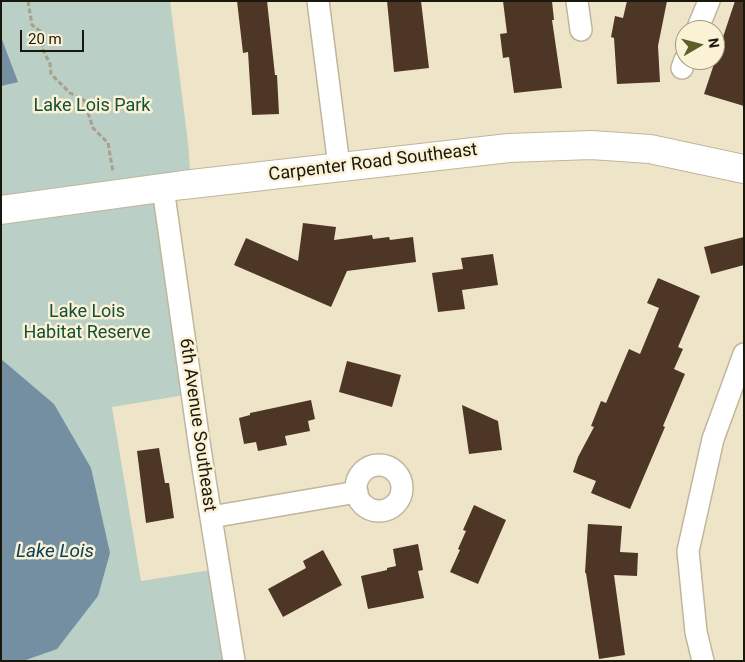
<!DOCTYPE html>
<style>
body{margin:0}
#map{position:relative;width:745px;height:662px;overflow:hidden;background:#eee4c8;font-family:Roboto,sans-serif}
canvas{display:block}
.frame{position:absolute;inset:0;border:2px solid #1a170c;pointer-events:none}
.north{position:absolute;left:675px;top:20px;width:50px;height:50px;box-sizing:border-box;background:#fbf1d5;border:1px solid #a19a85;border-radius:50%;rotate:82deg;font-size:14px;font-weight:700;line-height:20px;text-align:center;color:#1a170c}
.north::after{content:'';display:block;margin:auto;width:18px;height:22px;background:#5e5e2b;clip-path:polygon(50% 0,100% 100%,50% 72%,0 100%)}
.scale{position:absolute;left:20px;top:30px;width:64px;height:22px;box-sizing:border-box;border:2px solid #1a170c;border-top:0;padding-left:6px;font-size:15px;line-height:18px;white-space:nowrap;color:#1a170c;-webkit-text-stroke:4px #fbf1d5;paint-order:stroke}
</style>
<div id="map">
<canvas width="745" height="662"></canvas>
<div class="frame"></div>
<div class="north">N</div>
<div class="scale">20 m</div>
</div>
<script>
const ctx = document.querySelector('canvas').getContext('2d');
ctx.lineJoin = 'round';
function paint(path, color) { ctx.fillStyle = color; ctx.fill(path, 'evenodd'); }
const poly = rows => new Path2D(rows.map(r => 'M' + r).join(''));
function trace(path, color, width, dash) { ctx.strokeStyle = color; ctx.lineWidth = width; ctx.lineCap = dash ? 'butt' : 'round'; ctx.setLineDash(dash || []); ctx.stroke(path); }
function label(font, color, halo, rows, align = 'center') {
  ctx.font = font + ' Roboto,sans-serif'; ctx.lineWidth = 5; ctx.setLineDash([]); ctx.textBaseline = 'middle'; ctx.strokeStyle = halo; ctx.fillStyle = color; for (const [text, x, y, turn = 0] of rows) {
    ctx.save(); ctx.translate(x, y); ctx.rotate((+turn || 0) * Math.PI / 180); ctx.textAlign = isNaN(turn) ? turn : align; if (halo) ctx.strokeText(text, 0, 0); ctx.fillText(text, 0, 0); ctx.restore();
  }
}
paint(poly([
 [1,1,170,1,188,143,191,184,155,198,185,395,112,407,141,581,211,570,225,661,1,661]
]), '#bacfc5');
paint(poly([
 [1,37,18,82,1,86],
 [1,359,54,404,91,468,110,553,98,596,57,649,23,661,1,661]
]), '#738fa1');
paint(poly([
 [237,1,267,1,275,75,277,75,279,114,252,115,248,52,243,53],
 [387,1,421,1,429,68,394,72],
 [503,1,552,1,554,20,552,20,562,88,514,93,509,57,503,58,500,34,507,33],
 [627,1,667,1,658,46,660,82,617,84,614,38,611,37,615,16,623,18],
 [735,1,744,1,744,106,704,94],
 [303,223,336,227,334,240,372,235,373,239,389,237,390,240,413,237,416,262,347,271,331,307,234,265,246,238,298,261],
 [744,237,744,265,711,274,704,247],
 [493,254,498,285,462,290,465,309,438,312,432,273,463,269,461,258],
 [658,278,700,296,678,347,683,349,674,369,685,374,663,426,665,427,630,509,591,493,596,481,573,472,578,457,594,427,591,426,601,401,606,403,629,349,640,354,659,308,647,303],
 [347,361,401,375,392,407,339,392],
 [311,400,315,419,308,421,310,431,285,436,287,445,258,451,256,442,244,444,239,418,250,415,250,413],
 [462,405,498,421,502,450,469,454],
 [159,448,165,483,169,483,174,518,146,523,137,451],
 [474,505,506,520,478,584,450,572,460,550,458,549,466,531,463,530],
 [588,524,622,526,620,552,638,553,637,576,614,575,625,655,599,659,586,573,585,573],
 [418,544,423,570,418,571,424,598,368,609,361,576,387,570,387,568,396,566,393,549],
 [323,550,342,585,283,617,268,589,306,568,303,561]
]), '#4d3626');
const minor = poly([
 [318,1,339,166],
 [577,1,581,30],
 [697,30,709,1],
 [682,68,685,60],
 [163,188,200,449,234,661],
 '356 488a23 23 0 1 1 46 0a23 23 0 1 1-46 0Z',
 [211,517,357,492],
 [703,661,696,632,688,551,713,439,744,354]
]);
const secondary = poly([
 [1,210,183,185,509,148,591,145,650,149,744,169]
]);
trace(minor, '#c0b69b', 24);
trace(secondary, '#c0b69b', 30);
trace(poly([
 [28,1,32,25,40,31,43,50,50,64,51,74,70,93,84,100,93,128,108,143,113,172]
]), '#a8a08a', 3, [5, 2.5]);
trace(minor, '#fff', 21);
trace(secondary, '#fff', 28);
label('18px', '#13503a', '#fbf1d5', [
 ["Lake Lois Park",92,106],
 ["Lake Lois",87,312],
 ["Habitat Reserve",87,333]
]);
label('18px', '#1a170c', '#fbf1d5', [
 ["Carpenter Road Southeast",373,163,-7],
 ["6th Avenue Southeast",197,425,82]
]);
label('italic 19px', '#08415d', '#fbf1d5', [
 ["Lake Lois",55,552]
]);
</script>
